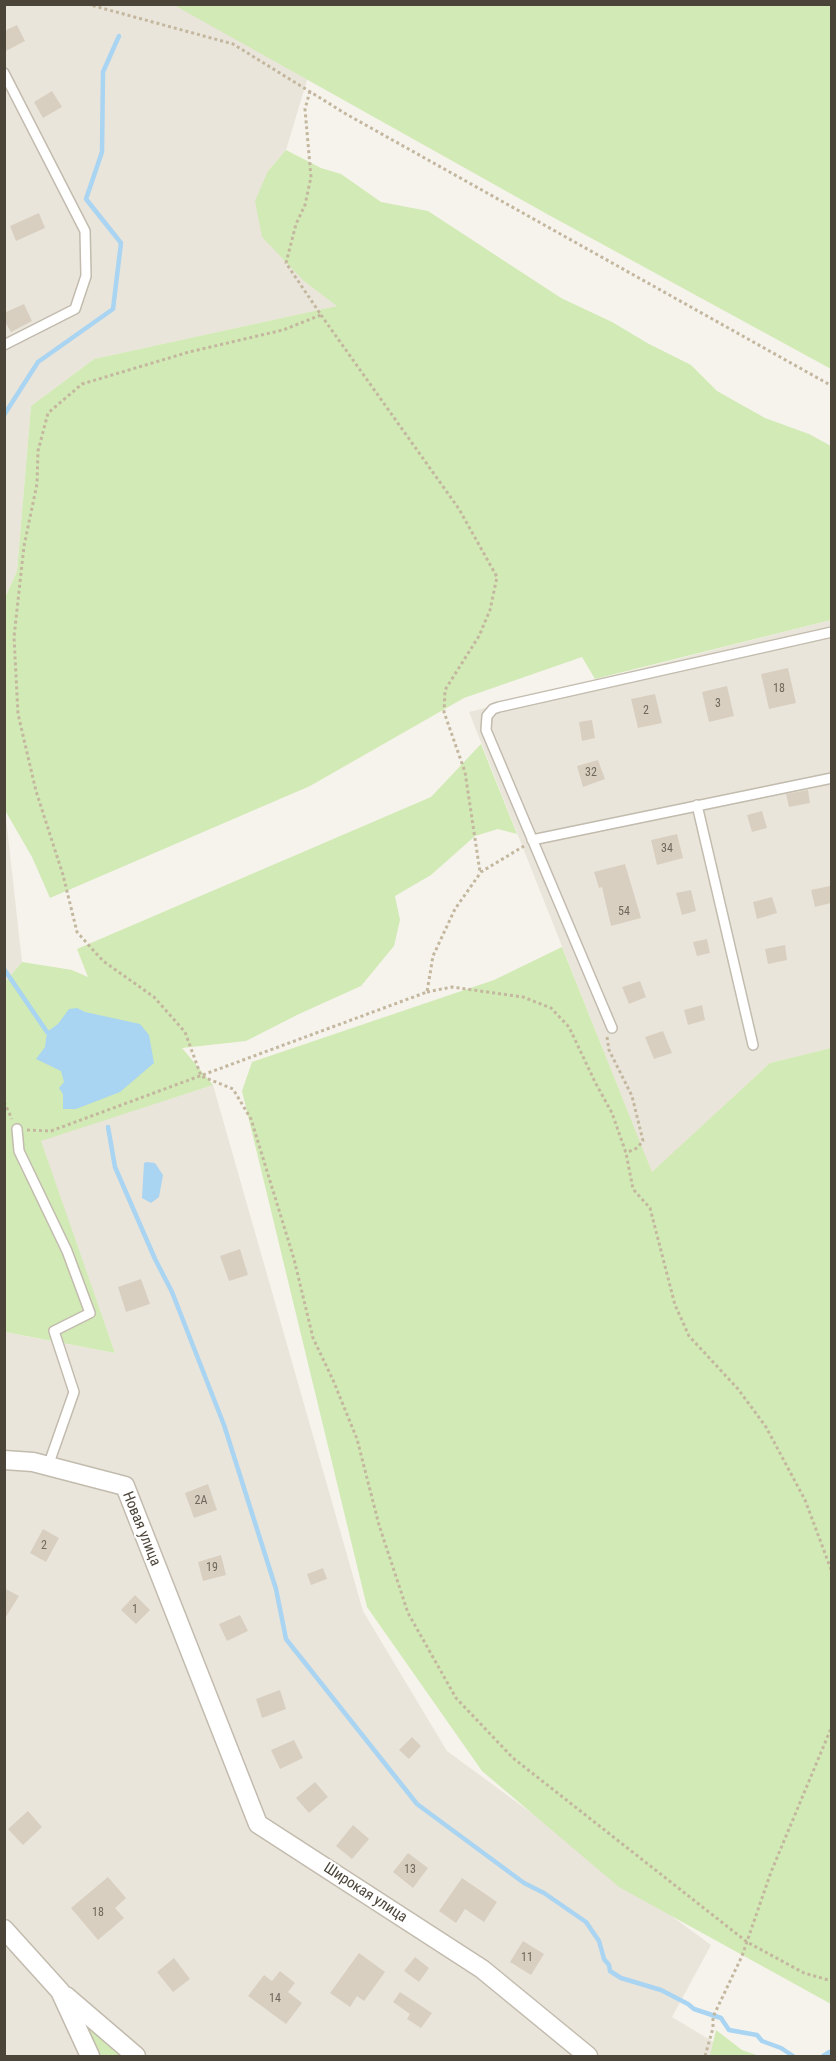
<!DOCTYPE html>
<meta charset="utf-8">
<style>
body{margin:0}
#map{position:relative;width:836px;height:2061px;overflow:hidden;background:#f6f3ec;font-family:"Roboto Condensed",sans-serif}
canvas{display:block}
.frame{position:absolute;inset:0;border:6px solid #4b4439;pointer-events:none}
</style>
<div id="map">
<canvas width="836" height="2061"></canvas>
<div class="frame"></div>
</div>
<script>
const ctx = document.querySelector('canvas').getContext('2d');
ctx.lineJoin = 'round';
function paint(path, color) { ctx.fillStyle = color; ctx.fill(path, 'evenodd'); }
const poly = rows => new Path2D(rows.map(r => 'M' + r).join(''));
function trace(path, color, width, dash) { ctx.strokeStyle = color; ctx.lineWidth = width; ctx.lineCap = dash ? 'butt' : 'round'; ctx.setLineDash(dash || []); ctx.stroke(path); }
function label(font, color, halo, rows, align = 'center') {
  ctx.font = font + ' "Roboto Condensed",sans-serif'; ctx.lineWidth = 4.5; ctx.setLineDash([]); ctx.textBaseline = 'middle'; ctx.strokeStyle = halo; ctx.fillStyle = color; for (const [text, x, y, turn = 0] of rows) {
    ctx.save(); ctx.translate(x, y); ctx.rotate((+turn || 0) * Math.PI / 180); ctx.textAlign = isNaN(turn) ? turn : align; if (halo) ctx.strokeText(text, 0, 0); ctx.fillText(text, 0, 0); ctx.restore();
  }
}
paint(poly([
 [5,5,196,5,308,77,286,150,268,171,305,282,338,306,94,359,31,406,17,571,5,598],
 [831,620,831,1048,770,1063,652,1173,469,712],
 [4,800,22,962,5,982,4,982],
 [213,1085,363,1611,447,1751,711,1945,672,2017,737,2056,5,2056,4,1332,115,1353,40,1140]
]), '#eae5da');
paint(poly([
 [174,5,831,5,831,369,547,214],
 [286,150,321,168,341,174,381,202,428,211,561,298,612,322,649,344,691,365,717,391,765,418,809,434,831,446,831,620,595,679,582,657,464,698,310,786,50,898,32,857,6,812,4,800,5,598,17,571,31,406,94,359,337,306,305,282,262,237,255,201,268,171],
 [481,744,517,834,498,829,475,836,431,875,395,896,400,920,394,946,361,986,299,1014,246,1041,182,1048,213,1085,41,1141,115,1353,5,1332,5,982,22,962,72,970,88,977,77,949,431,797],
 [562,947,652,1172,770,1063,831,1048,831,2004,619,1887,482,1771,367,1607,242,1091,252,1062,494,980],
 [75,2013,128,2056,96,2056],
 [716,2030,742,2050,759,2056,710,2056]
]), '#d2eab5');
paint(poly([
 [77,1008,85,1012,140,1024,149,1035,154,1063,120,1092,76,1109,63,1109,63,1094,59,1088,64,1082,61,1071,36,1059,45,1047,47,1032,58,1024,69,1009],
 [147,1162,155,1163,163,1175,159,1197,151,1203,142,1198,144,1163]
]), '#a9d4f2');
trace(poly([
 [4,415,38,362,113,309,121,243,86,199,102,152,103,72,119,36],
 [4,969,47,1032,51,1034],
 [108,1127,115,1167,155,1259,172,1292,224,1425,276,1589,286,1639,417,1804,524,1883,544,1893,586,1922,599,1941,604,1959,609,1965,610,1971,621,1978,661,1990,688,2004,694,2009,721,2018,729,2030,757,2035,762,2041,781,2048,793,2056],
 [823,2056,829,2052,830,2056]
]), '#a9d4f2', 4.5);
paint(poly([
 [17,25,25,41,4,52,4,31],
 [52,91,62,107,43,118,34,102],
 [39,213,45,228,16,241,10,226],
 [24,304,32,321,11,332,4,320,4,313],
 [788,668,796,703,769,709,761,674],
 [727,686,734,716,709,722,702,692],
 [655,694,662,723,638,728,631,699],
 [592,720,595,738,582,741,579,722],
 [598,760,605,779,583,787,577,766],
 [808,790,810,803,789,807,786,794],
 [762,811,767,828,752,832,747,815],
 [677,834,683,858,657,865,651,840],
 [625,864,641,918,611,926,602,887,599,888,594,872],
 [830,886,831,903,815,907,811,890],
 [691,890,696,911,682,915,676,893],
 [772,897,777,913,757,919,753,902],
 [707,939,710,953,697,956,693,942],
 [785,945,787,960,768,964,765,949],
 [640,981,646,997,629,1004,622,987],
 [702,1005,705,1020,688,1025,684,1010],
 [663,1031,672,1053,654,1059,645,1037],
 [240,1249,248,1275,229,1281,220,1256],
 [141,1279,150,1304,126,1312,118,1287],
 [208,1484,217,1510,194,1518,185,1493],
 [43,1529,59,1538,46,1562,30,1553],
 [221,1555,226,1575,203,1581,198,1562],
 [323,1568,327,1579,311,1585,307,1574],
 [4,1588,19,1596,4,1620],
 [135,1595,150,1610,136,1624,121,1610],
 [240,1615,248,1631,227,1641,219,1624],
 [280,1690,286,1709,262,1718,256,1699],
 [412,1737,421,1746,409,1759,399,1750],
 [294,1740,303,1758,280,1769,271,1750],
 [315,1782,328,1797,309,1813,296,1798],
 [28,1811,42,1827,23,1845,8,1829],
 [353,1825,369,1839,352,1859,336,1846],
 [408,1853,428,1868,413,1888,393,1872],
 [108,1877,126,1898,115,1908,124,1918,98,1940,71,1908],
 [462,1878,497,1902,484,1922,465,1909,456,1923,439,1911],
 [523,1941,544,1954,531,1975,510,1962],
 [359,1953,385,1972,364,2001,357,1996,350,2007,330,1993],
 [415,1957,429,1968,419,1982,404,1971],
 [174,1958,190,1979,173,1992,157,1972],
 [280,1971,295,1983,288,1992,302,2003,286,2024,248,1996,264,1975,272,1981],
 [400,1992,432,2013,421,2028,407,2019,410,2014,393,2002]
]), '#d8cfc1');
const lane = poly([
 [4,73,85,231,86,276,75,309,4,345],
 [697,805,753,1045],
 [532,840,832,778],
 [612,1028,486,730,487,716,493,709,499,707,832,632],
 [17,1129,19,1151,67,1251,90,1313,54,1331,74,1392,48,1466]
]);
const street = poly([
 [4,1460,33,1462,125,1486,258,1824,482,1969,588,2056],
 [4,1929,60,1991,90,2056],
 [66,1996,136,2056]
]);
trace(lane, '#c2bbae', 12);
trace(street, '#c2bbae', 21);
trace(poly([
 [87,4,233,44,346,114,832,386],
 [310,91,305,109,311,177,305,205,296,224,286,263,321,315,283,330,189,352,82,384,48,413,38,451,37,484,24,546,14,637,18,714,36,791,63,875,77,932,103,961,154,997,185,1032,201,1076,233,1089,251,1119,294,1259,313,1338,333,1380,357,1439,379,1525,408,1613,456,1698,513,1758,747,1942,804,1973,832,1981],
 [321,315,459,509,497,577,490,610,479,636,445,690,444,712,465,772,480,872],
 [427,992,452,987,523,997,551,1008,569,1027,595,1082,612,1113,626,1153,633,1189,650,1208,675,1305,689,1336,738,1389,766,1427,805,1500,832,1572],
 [607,1037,609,1050,632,1096,643,1141,637,1148,626,1153],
 [4,1102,12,1119],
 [27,1130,51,1131,427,992,433,956,455,909,481,872,524,846],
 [705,2056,713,2028,713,2017,742,1956,771,1872,832,1726]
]), '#c4b79f', 3, [3, 3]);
trace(lane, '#fff', 9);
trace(street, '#fff', 18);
label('12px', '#6e675b', null, [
 ["18",779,689],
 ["3",718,704],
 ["2",646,711],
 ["32",591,773],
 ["34",667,849],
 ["54",624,912],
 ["2А",201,1501],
 ["2",44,1546],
 ["19",212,1568],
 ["1",135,1610],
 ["13",410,1870],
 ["18",98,1913],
 ["11",527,1958],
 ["14",275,1999]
]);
label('15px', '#4b4439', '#fff', [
 ["Новая улица",141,1529,68],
 ["Широкая улица",365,1893,33]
]);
</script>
